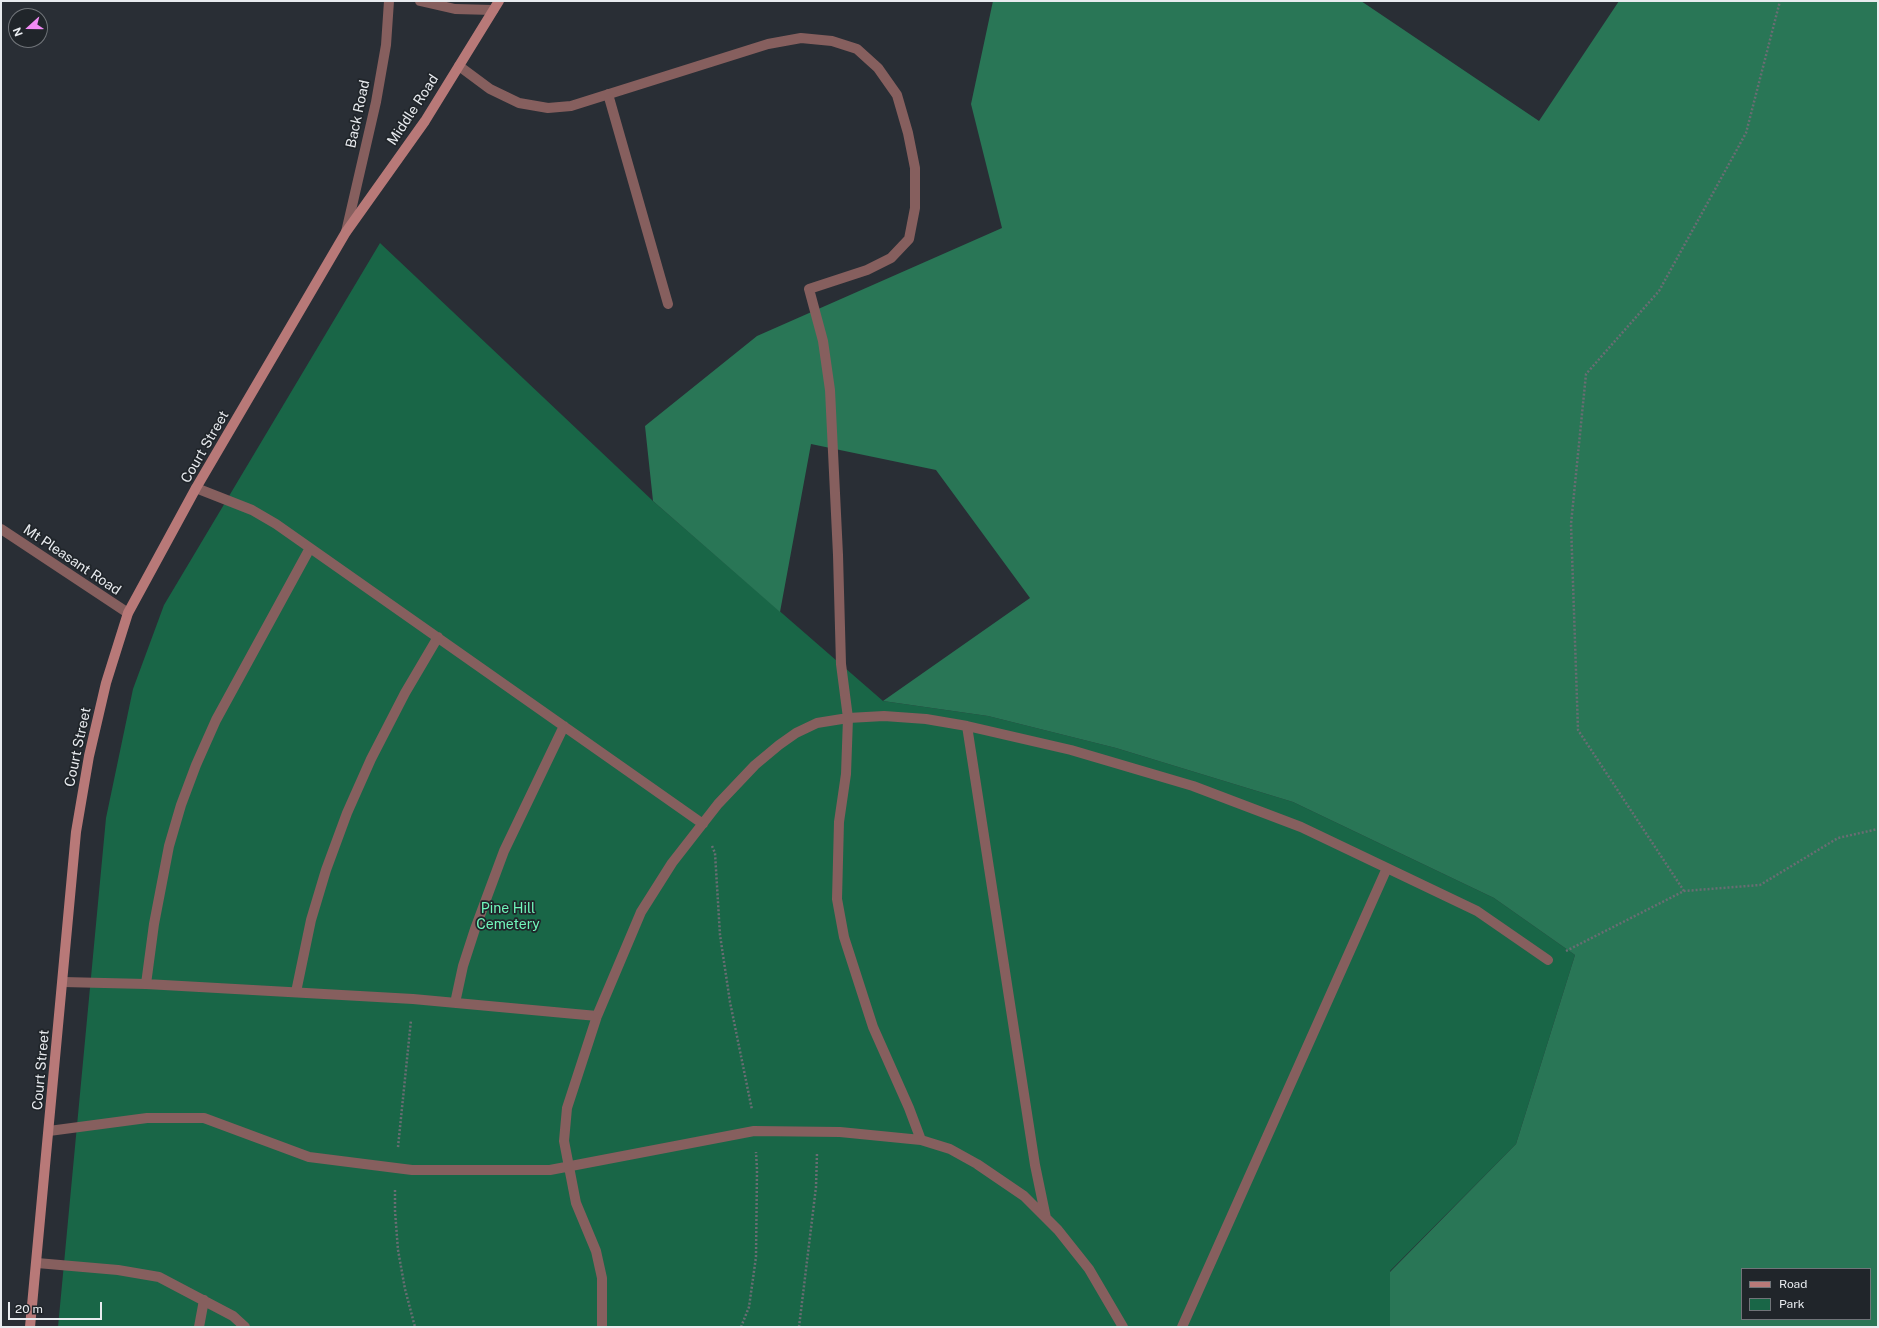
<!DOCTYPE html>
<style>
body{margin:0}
#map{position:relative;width:1879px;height:1328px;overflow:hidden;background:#292e35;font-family:"Public Sans",sans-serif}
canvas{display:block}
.frame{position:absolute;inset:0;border:2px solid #e8ebef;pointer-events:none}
.legend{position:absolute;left:1741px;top:1268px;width:130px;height:52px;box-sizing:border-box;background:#20252a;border:1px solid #707479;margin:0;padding:5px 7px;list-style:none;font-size:12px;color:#e8ebef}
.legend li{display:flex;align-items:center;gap:8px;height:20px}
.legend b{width:20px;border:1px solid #707479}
.north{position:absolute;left:8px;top:8px;width:40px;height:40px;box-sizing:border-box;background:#20252a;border:1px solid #707479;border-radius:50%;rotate:249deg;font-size:11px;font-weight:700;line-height:16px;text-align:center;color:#e8ebef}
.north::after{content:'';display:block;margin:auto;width:14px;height:18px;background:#f18af4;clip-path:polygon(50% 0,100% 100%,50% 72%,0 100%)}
.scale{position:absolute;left:8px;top:1302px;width:94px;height:18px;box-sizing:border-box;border:2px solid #e8ebef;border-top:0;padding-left:5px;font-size:12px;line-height:14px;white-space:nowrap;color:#e8ebef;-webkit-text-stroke:3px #20252a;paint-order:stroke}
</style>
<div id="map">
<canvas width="1879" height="1328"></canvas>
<div class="frame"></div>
<ul class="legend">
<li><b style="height:5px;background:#b87978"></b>Road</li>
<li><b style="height:11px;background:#196647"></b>Park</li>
</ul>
<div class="north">N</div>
<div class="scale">20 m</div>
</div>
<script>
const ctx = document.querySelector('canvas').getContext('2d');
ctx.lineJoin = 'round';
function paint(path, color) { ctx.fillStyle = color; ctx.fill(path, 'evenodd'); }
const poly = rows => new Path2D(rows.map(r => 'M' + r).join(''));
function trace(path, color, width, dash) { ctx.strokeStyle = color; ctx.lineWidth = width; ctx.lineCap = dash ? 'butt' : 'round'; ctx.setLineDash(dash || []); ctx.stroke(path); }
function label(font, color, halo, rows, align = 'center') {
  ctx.font = font + ' "Public Sans",sans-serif'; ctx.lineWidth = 3.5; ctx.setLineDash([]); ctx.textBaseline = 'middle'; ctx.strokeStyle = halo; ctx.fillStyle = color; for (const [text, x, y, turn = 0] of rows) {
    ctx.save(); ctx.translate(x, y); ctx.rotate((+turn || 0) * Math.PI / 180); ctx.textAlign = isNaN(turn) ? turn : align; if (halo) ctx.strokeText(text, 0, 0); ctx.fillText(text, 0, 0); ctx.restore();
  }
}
paint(poly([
 [380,243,653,501,883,701,988,716,1116,748,1293,802,1494,898,1575,955,1516,1144,1390,1271,1390,1327,58,1327,106,818,133,689,164,605]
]), '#196647');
paint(poly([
 [993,1,1361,1,1539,121,1619,1,1878,1,1878,1327,1390,1327,1390,1272,1516,1144,1575,955,1494,898,1293,802,1116,748,988,716,883,701,1030,598,936,470,811,444,780,612,653,501,645,426,757,336,1002,228,971,104],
 [1742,1269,1870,1269,1870,1319,1742,1319]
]), '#297656');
trace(poly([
 [712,846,715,853,720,935,730,1002,752,1110],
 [1684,891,1578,730,1571,524,1586,374,1659,291,1746,133,1780,1],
 [1566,951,1684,891,1760,885,1838,838,1878,829],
 [398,1147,411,1020],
 [395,1190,395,1211,398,1250,405,1289,415,1327],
 [741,1327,749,1307,756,1257,757,1170,756,1152],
 [799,1327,816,1187,817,1153]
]), '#696d73', 2.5, [2, 2]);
trace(poly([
 [459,66,490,89,519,103,548,108,571,106,768,44,801,38,832,41,857,49,878,68,897,95,908,133,915,168,915,208,909,239,891,258,867,270,809,289,823,341,830,390,838,555,841,664,848,718,846,774,839,822,837,899,844,937,873,1027,909,1108,921,1140],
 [608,94,668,304],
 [196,488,252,510,276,524,703,824],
 [967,726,1035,1165,1046,1218],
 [1387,868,1477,911,1548,960],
 [63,982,146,984,413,999,597,1016],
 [146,984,154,924,169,846,181,805,196,765,216,720,310,548],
 [296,992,311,920,326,870,347,813,371,759,405,693,438,637],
 [455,1003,463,966,475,929,504,851,564,726],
 [49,1131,147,1118,204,1118,309,1157,412,1170,550,1170,754,1131,840,1132,921,1140,950,1149,977,1164,1024,1196,1058,1230,1089,1269,1123,1327],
 [37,1263,118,1270,159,1277,233,1316,245,1327],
 [199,1327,204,1300],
 [602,1327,602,1278,596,1251,576,1203,564,1141,567,1108,597,1016,641,912,672,863,718,804,755,765,779,745,796,733,817,723,848,718,884,716,926,719,967,726,1071,750,1193,786,1301,827,1387,868,1182,1327]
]), '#865f5e', 10);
trace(poly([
 [420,1,455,9,493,10],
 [346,232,376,102,386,45,389,1],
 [1,529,128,613]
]), '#865f5e', 10);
trace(poly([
 [30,1327,76,832,89,756,106,683,128,613,196,488,346,232,425,121,499,1]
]), '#b87978', 10);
label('14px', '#e8ebef', '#20252a', [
 ["Middle Road",413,110,-57],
 ["Back Road",358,114,-78],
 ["Court Street",205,447,-60],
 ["Mt Pleasant Road",72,560,34],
 ["Court Street",78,747,-78],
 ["Court Street",41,1070,-85]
]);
label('14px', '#71f7bc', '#20252a', [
 ["Pine Hill",508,909],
 ["Cemetery",508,925]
]);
</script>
